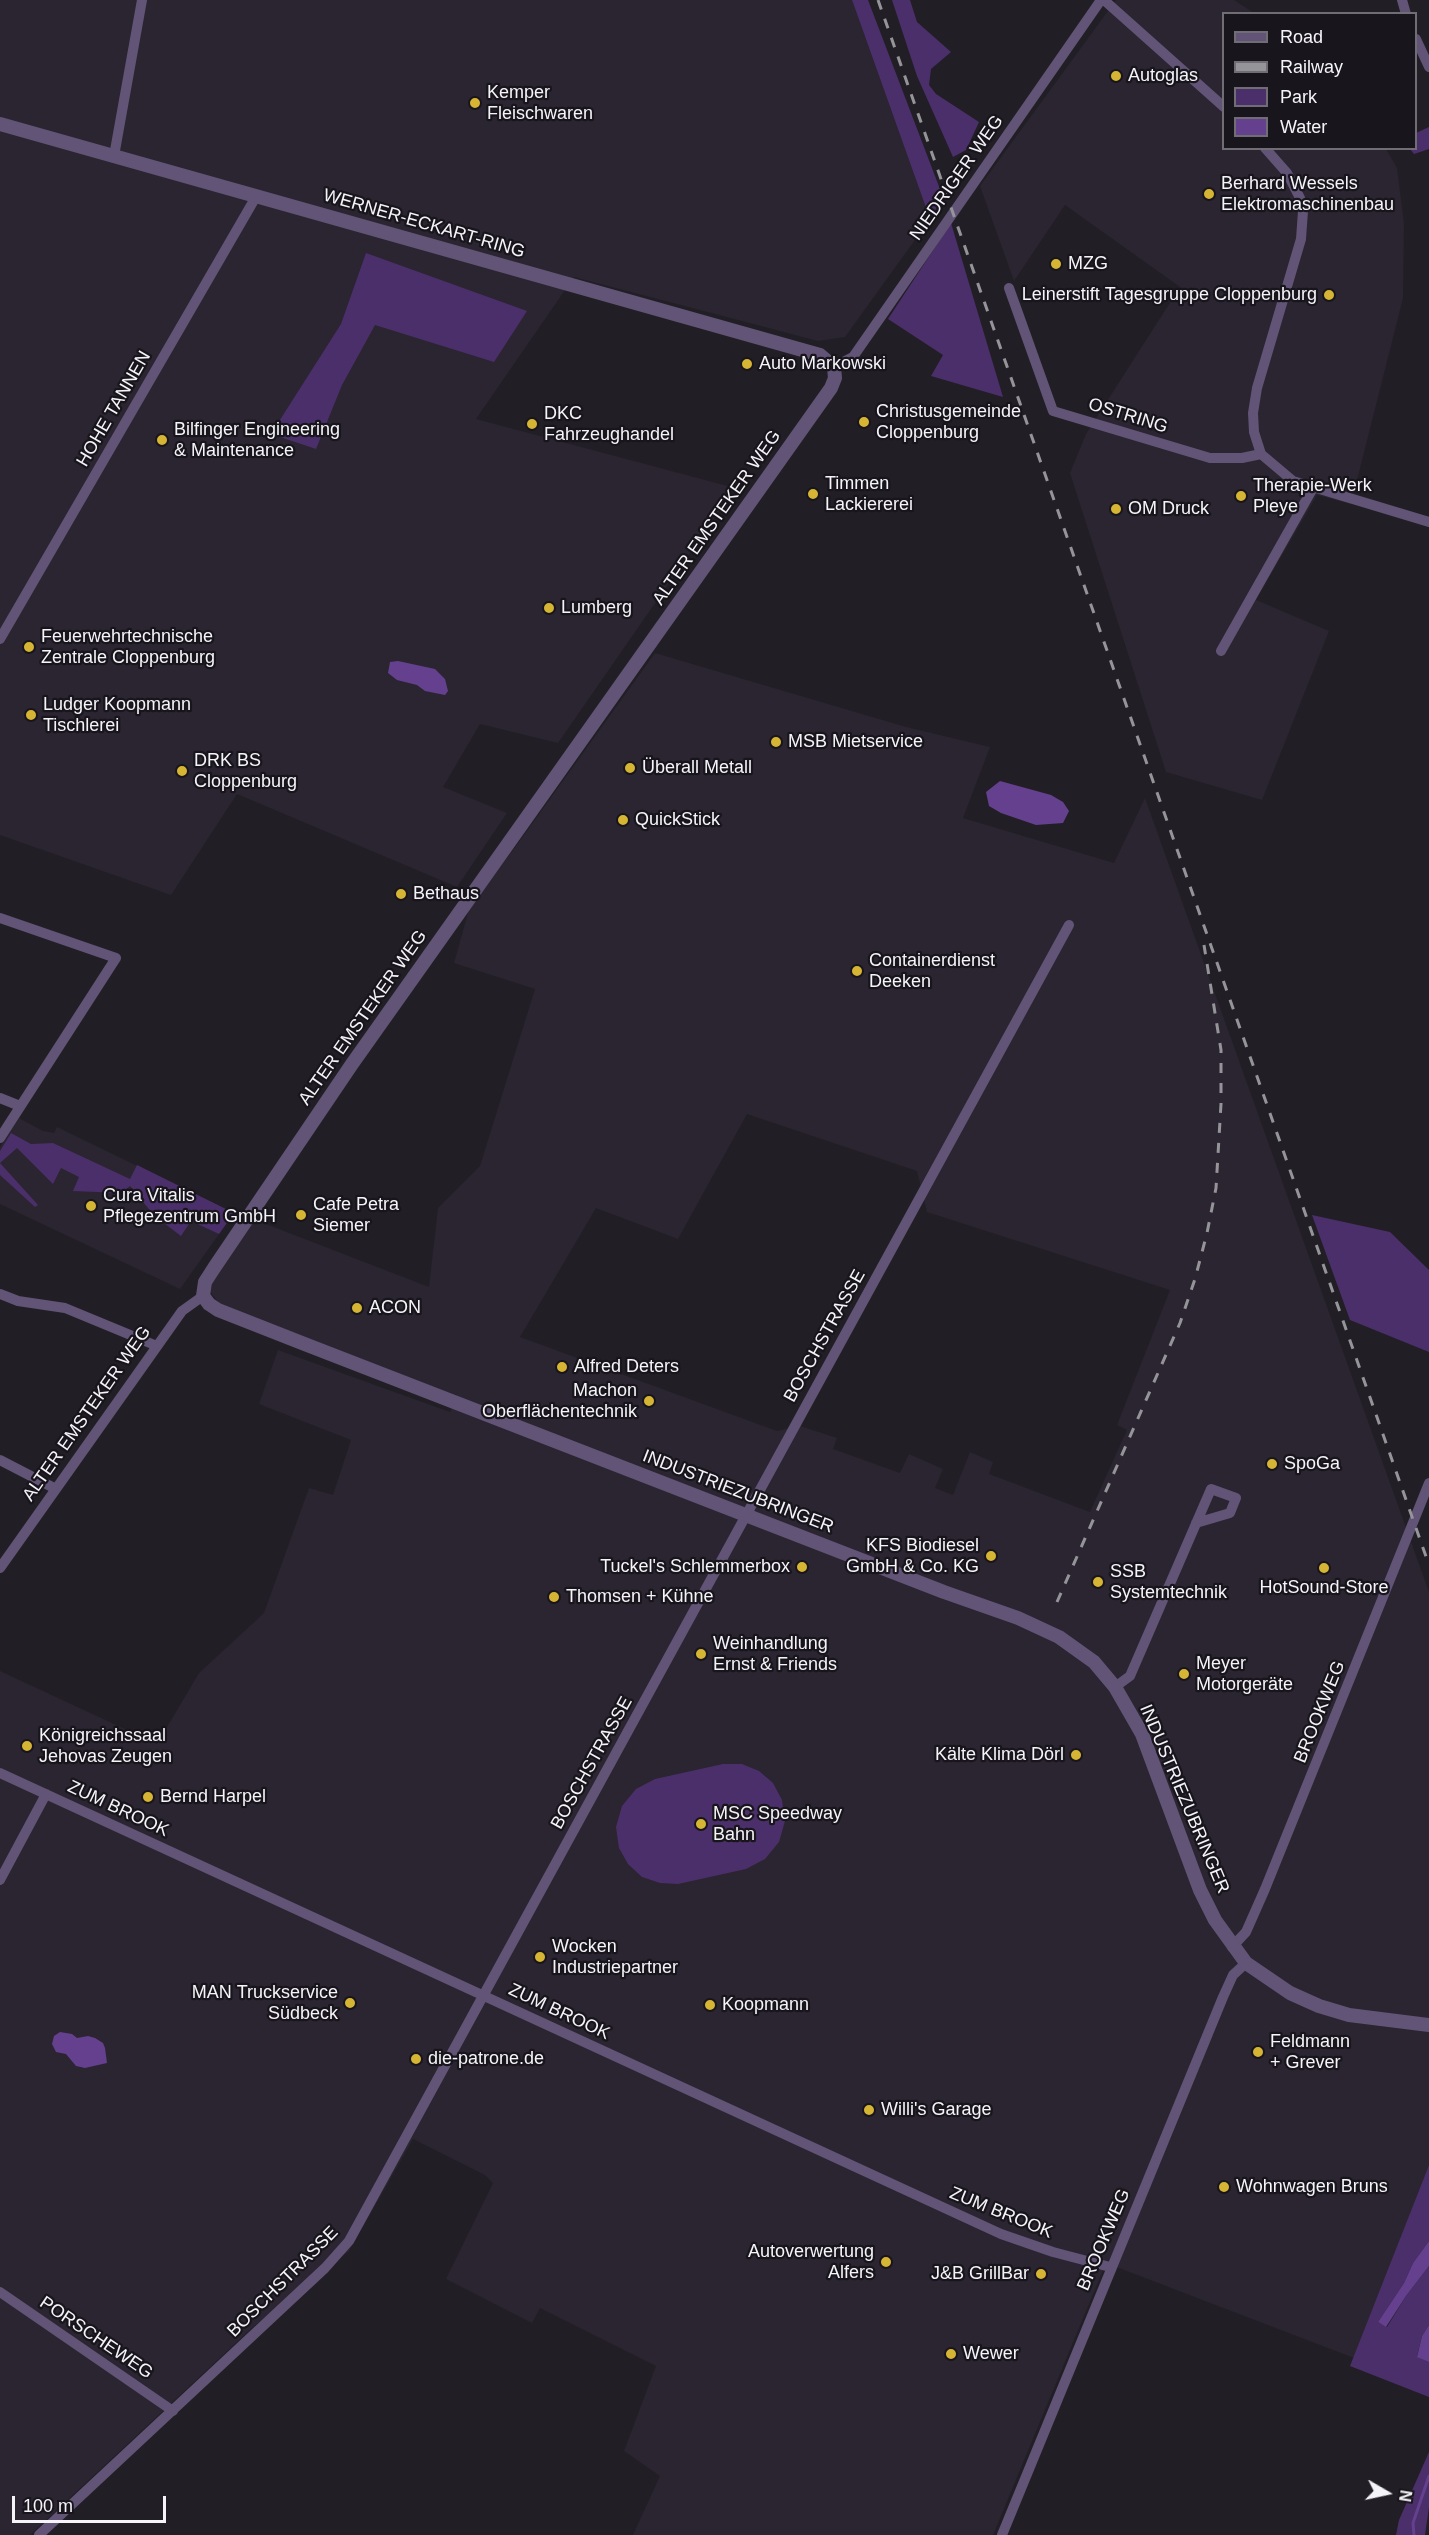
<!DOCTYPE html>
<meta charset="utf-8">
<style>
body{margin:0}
#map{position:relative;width:1429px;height:2535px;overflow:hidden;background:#211f25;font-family:Helvetica,sans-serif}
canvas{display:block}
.legend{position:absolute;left:1222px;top:12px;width:195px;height:138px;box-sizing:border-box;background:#18151c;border:2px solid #706e74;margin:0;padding:8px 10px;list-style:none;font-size:18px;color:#f5f4f8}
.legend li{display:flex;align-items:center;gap:12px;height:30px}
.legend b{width:30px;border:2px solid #706e74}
.north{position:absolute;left:1357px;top:2463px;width:60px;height:60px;-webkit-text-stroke:4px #18151c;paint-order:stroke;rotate:99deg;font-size:16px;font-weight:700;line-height:24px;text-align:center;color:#f5f4f8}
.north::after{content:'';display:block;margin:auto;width:21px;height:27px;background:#f5f4f8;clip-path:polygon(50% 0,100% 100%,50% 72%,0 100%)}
.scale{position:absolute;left:12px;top:2496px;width:154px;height:27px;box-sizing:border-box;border:3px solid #f5f4f8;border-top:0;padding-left:8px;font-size:18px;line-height:21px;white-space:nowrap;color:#f5f4f8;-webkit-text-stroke:4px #18151c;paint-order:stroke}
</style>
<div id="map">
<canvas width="1429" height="2535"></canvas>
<ul class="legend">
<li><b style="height:8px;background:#625476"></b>Road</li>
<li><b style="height:8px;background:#959499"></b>Railway</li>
<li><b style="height:16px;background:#4b2f6a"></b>Park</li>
<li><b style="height:16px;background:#65408e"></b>Water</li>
</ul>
<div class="north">N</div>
<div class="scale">100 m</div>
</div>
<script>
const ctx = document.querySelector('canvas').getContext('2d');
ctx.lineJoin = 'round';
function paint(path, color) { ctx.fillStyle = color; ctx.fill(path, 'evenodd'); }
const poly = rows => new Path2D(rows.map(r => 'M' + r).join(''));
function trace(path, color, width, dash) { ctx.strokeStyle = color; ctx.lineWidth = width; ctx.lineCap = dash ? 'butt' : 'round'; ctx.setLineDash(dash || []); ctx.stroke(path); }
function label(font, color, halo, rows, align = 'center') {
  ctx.font = font + ' Helvetica,sans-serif'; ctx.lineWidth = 4.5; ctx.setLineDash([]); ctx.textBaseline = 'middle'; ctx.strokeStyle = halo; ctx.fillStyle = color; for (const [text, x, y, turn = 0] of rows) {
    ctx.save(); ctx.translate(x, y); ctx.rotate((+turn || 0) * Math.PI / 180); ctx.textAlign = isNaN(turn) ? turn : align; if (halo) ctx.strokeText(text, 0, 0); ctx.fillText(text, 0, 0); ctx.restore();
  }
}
paint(poly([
 [0,0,852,0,930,219,845,337,818,341,574,277,476,419,735,488,558,743,480,724,443,787,507,813,457,887,237,794,171,895,0,835],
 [1116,0,1234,0,1254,13,1224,14,1224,148,1386,149,1397,168,1404,224,1403,298,1351,504,1317,495,1256,600,1329,631,1262,800,1166,772,1070,473,1086,434,1180,287,1065,205,1014,281,980,186],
 [655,653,906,727,990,747,963,818,1114,863,1145,798,1429,1592,1429,2165,1354,2358,1106,2263,993,2535,633,2535,660,2476,624,2451,656,2366,540,2308,532,2323,446,2279,493,2183,485,2175,413,2139,349,2251,253,2327,30,2535,0,2535,0,1671,157,1744,199,1673,264,1613,309,1488,333,1495,351,1440,259,1404,278,1350,450,1412,458,1396,221,1305,211,1293,211,1280,253,1219,429,1287,438,1208,480,1166,535,989,454,963,470,906,516,846],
 [747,1114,917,1171,927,1212,1170,1290,1117,1425,1127,1430,1090,1512,989,1474,993,1462,970,1452,953,1495,935,1488,943,1469,909,1454,900,1473,833,1449,837,1438,800,1426,777,1431,520,1337,596,1208,678,1239],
 [19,1118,43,1131,54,1133,57,1127,234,1213,180,1289,0,1204,0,1147]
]), '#2a2531');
paint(poly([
 [852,0,868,0,943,197,930,219],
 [892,0,910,0,917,22,951,52,931,69,929,85,936,94,979,122,966,150,953,157,917,76],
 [1429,127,1429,149,1414,154,1410,149,1416,148,1416,133],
 [951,223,1003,397,931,376,943,355,888,319],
 [366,253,527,311,494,362,375,325,342,385,316,449,271,434,341,324],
 [11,1133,31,1144,53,1143,130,1179,137,1165,234,1213,219,1234,191,1221,181,1236,164,1223,162,1225,130,1186,121,1193,73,1191,79,1177,61,1168,53,1184,17,1148,0,1163,38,1205,35,1207,0,1175,0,1151],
 [1312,1215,1390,1232,1429,1270,1429,1352,1350,1320],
 [723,1764,742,1764,759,1771,773,1783,782,1800,785,1821,779,1842,765,1859,746,1869,678,1884,660,1883,642,1877,628,1864,619,1848,616,1827,622,1806,636,1789,655,1779],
 [1429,2165,1429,2241,1413,2263,1404,2283,1378,2322,1387,2327,1406,2296,1429,2266,1429,2325,1422,2336,1417,2356,1429,2362,1429,2397,1350,2366],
 [1429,2452,1429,2507,1425,2535,1396,2535,1399,2520]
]), '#4b2f6a');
paint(poly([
 [398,661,435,669,445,679,448,691,445,695,425,691,417,685,397,680,388,673,390,662],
 [1000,781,1051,795,1063,802,1069,811,1063,823,1036,825,1001,813,989,806,986,792],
 [60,2032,72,2034,77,2038,88,2036,95,2038,103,2043,105,2048,107,2063,85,2068,76,2066,66,2054,56,2052,52,2044,54,2036],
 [1429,2241,1429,2266,1406,2296,1386,2327,1378,2322,1404,2283,1413,2263],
 [1429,2325,1429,2362,1417,2357,1422,2336]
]), '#65408e');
trace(poly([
 [1414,2535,1413,2523,1429,2476]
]), '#65408e', 3);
trace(poly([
 [1104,0,1224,107],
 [1402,0,1406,14],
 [1416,39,1429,67],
 [1265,148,1287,173,1300,198,1303,211,1301,239,1257,388,1253,413,1254,432,1261,454,1293,481,1429,522],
 [114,156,142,0],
 [1009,288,1053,411,1210,458,1242,458,1261,454],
 [834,367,853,357,1101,0],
 [0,639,257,195],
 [1221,651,1313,488],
 [0,918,116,958,0,1138],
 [0,1098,20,1106],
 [0,1294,18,1301,65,1308,157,1346],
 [0,1460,56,1489],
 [0,1568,182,1311,203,1296],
 [1115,1687,1130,1676,1211,1489,1236,1498,1230,1513,1196,1523],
 [0,1773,1001,2234,1053,2252,1110,2267],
 [0,1880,46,1794],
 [1232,1947,1246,1932,1265,1889,1429,1483],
 [0,2292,173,2411],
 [39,2535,325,2268,349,2241,1069,925],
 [1002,2535,1223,1997,1233,1975,1246,1963]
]), '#625476', 10);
trace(poly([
 [0,124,820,355,834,367,835,378,831,388,352,1064,214,1268,205,1282,203,1296,209,1304,218,1310,302,1343,944,1592,1018,1618,1059,1637,1094,1662,1115,1687,1142,1734,1200,1890,1215,1920,1246,1963,1290,1993,1319,2006,1349,2015,1429,2025]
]), '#625476', 14);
trace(poly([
 [878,0,1429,1565],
 [1057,1602,1180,1323,1195,1279,1207,1233,1216,1188,1221,1104,1221,1050,1204,945]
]), '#959499', 3, [10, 10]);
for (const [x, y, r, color] of [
 [1116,76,6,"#d7b534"],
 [475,103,6,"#d7b534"],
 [1209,194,6,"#d7b534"],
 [1056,264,6,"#d7b534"],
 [1329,295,6,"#d7b534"],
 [747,364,6,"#d7b534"],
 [864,422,6,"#d7b534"],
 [532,424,6,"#d7b534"],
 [162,440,6,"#d7b534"],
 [813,494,6,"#d7b534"],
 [1241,496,6,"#d7b534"],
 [1116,509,6,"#d7b534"],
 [549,608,6,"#d7b534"],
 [29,647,6,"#d7b534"],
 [31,715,6,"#d7b534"],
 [776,742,6,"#d7b534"],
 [630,768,6,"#d7b534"],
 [182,771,6,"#d7b534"],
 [623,820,6,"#d7b534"],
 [401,894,6,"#d7b534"],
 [857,971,6,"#d7b534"],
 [91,1206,6,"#d7b534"],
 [301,1215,6,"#d7b534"],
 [357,1308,6,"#d7b534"],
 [562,1367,6,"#d7b534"],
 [649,1401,6,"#d7b534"],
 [1272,1464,6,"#d7b534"],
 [991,1556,6,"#d7b534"],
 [802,1567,6,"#d7b534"],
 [1324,1568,6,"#d7b534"],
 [1098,1582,6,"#d7b534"],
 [554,1597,6,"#d7b534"],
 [701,1654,6,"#d7b534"],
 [1184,1674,6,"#d7b534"],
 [27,1746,6,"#d7b534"],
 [1076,1755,6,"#d7b534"],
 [148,1797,6,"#d7b534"],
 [701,1824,6,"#d7b534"],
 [540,1957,6,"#d7b534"],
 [350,2003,6,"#d7b534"],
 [710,2005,6,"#d7b534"],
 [1258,2052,6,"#d7b534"],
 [416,2059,6,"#d7b534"],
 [869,2110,6,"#d7b534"],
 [1224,2187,6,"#d7b534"],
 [886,2262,6,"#d7b534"],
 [1041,2274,6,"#d7b534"],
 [951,2354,6,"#d7b534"]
]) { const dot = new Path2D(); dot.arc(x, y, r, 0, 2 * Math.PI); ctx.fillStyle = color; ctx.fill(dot); trace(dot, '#18151c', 2); }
label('18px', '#f5f4f8', '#18151c', [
 ["Autoglas",1128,76],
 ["Kemper",487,93],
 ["Fleischwaren",487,114],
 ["Berhard Wessels",1221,184],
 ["Elektromaschinenbau",1221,205],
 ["MZG",1068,264],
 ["Leinerstift Tagesgruppe Cloppenburg",1317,295,"right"],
 ["Auto Markowski",759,364],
 ["Christusgemeinde",876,412],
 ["Cloppenburg",876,433],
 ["DKC",544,414],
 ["Fahrzeughandel",544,435],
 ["Bilfinger Engineering",174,430],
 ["& Maintenance",174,451],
 ["Timmen",825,484],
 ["Lackiererei",825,505],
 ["Therapie-Werk",1253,486],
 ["Pleye",1253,507],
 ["OM Druck",1128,509],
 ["Lumberg",561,608],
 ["Feuerwehrtechnische",41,637],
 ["Zentrale Cloppenburg",41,658],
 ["Ludger Koopmann",43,705],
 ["Tischlerei",43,726],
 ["MSB Mietservice",788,742],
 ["DRK BS",194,761],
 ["Cloppenburg",194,782],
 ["Überall Metall",642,768],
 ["QuickStick",635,820],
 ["Bethaus",413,894],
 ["Containerdienst",869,961],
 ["Deeken",869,982],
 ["Cura Vitalis",103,1196],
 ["Pflegezentrum GmbH",103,1217],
 ["Cafe Petra",313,1205],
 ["Siemer",313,1226],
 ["ACON",369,1308],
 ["Alfred Deters",574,1367],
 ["Machon",637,1391,"right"],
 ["Oberflächentechnik",637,1412,"right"],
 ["SpoGa",1284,1464],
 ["KFS Biodiesel",979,1546,"right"],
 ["GmbH & Co. KG",979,1567,"right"],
 ["Tuckel's Schlemmerbox",790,1567,"right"],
 ["SSB",1110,1572],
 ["Systemtechnik",1110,1593],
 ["HotSound-Store",1324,1588,"center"],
 ["Thomsen + Kühne",566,1597],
 ["Weinhandlung",713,1644],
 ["Ernst & Friends",713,1665],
 ["Meyer",1196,1664],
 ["Motorgeräte",1196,1685],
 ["Königreichssaal",39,1736],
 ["Jehovas Zeugen",39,1757],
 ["Kälte Klima Dörl",1064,1755,"right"],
 ["Bernd Harpel",160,1797],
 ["MSC Speedway",713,1814],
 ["Bahn",713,1835],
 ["Wocken",552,1947],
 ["Industriepartner",552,1968],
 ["MAN Truckservice",338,1993,"right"],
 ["Südbeck",338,2014,"right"],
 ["Koopmann",722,2005],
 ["Feldmann",1270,2042],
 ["+ Grever",1270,2063],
 ["die-patrone.de",428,2059],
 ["Willi's Garage",881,2110],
 ["Wohnwagen Bruns",1236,2187],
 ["Autoverwertung",874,2252,"right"],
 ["Alfers",874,2273,"right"],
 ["J&B GrillBar",1029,2274,"right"],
 ["Wewer",963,2354]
], 'left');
label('18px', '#f5f4f8', '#18151c', [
 ["NIEDRIGER WEG",957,178,-55],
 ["WERNER-ECKART-RING",424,224,16],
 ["HOHE TANNEN",114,409,-60],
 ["OSTRING",1128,416,17],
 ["ALTER EMSTEKER WEG",717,518,-55],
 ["ALTER EMSTEKER WEG",363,1018,-55],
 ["BOSCHSTRASSE",825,1336,-61],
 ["ALTER EMSTEKER WEG",87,1414,-55],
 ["INDUSTRIEZUBRINGER",738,1492,21],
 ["BROOKWEG",1320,1712,-68],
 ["BOSCHSTRASSE",592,1763,-61],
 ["INDUSTRIEZUBRINGER",1184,1799,67],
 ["ZUM BROOK",118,1809,25],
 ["ZUM BROOK",559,2012,25],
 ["ZUM BROOK",1001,2213,22],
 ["BROOKWEG",1104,2240,-67],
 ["BOSCHSTRASSE",283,2282,-45],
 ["PORSCHEWEG",96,2338,34]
]);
</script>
